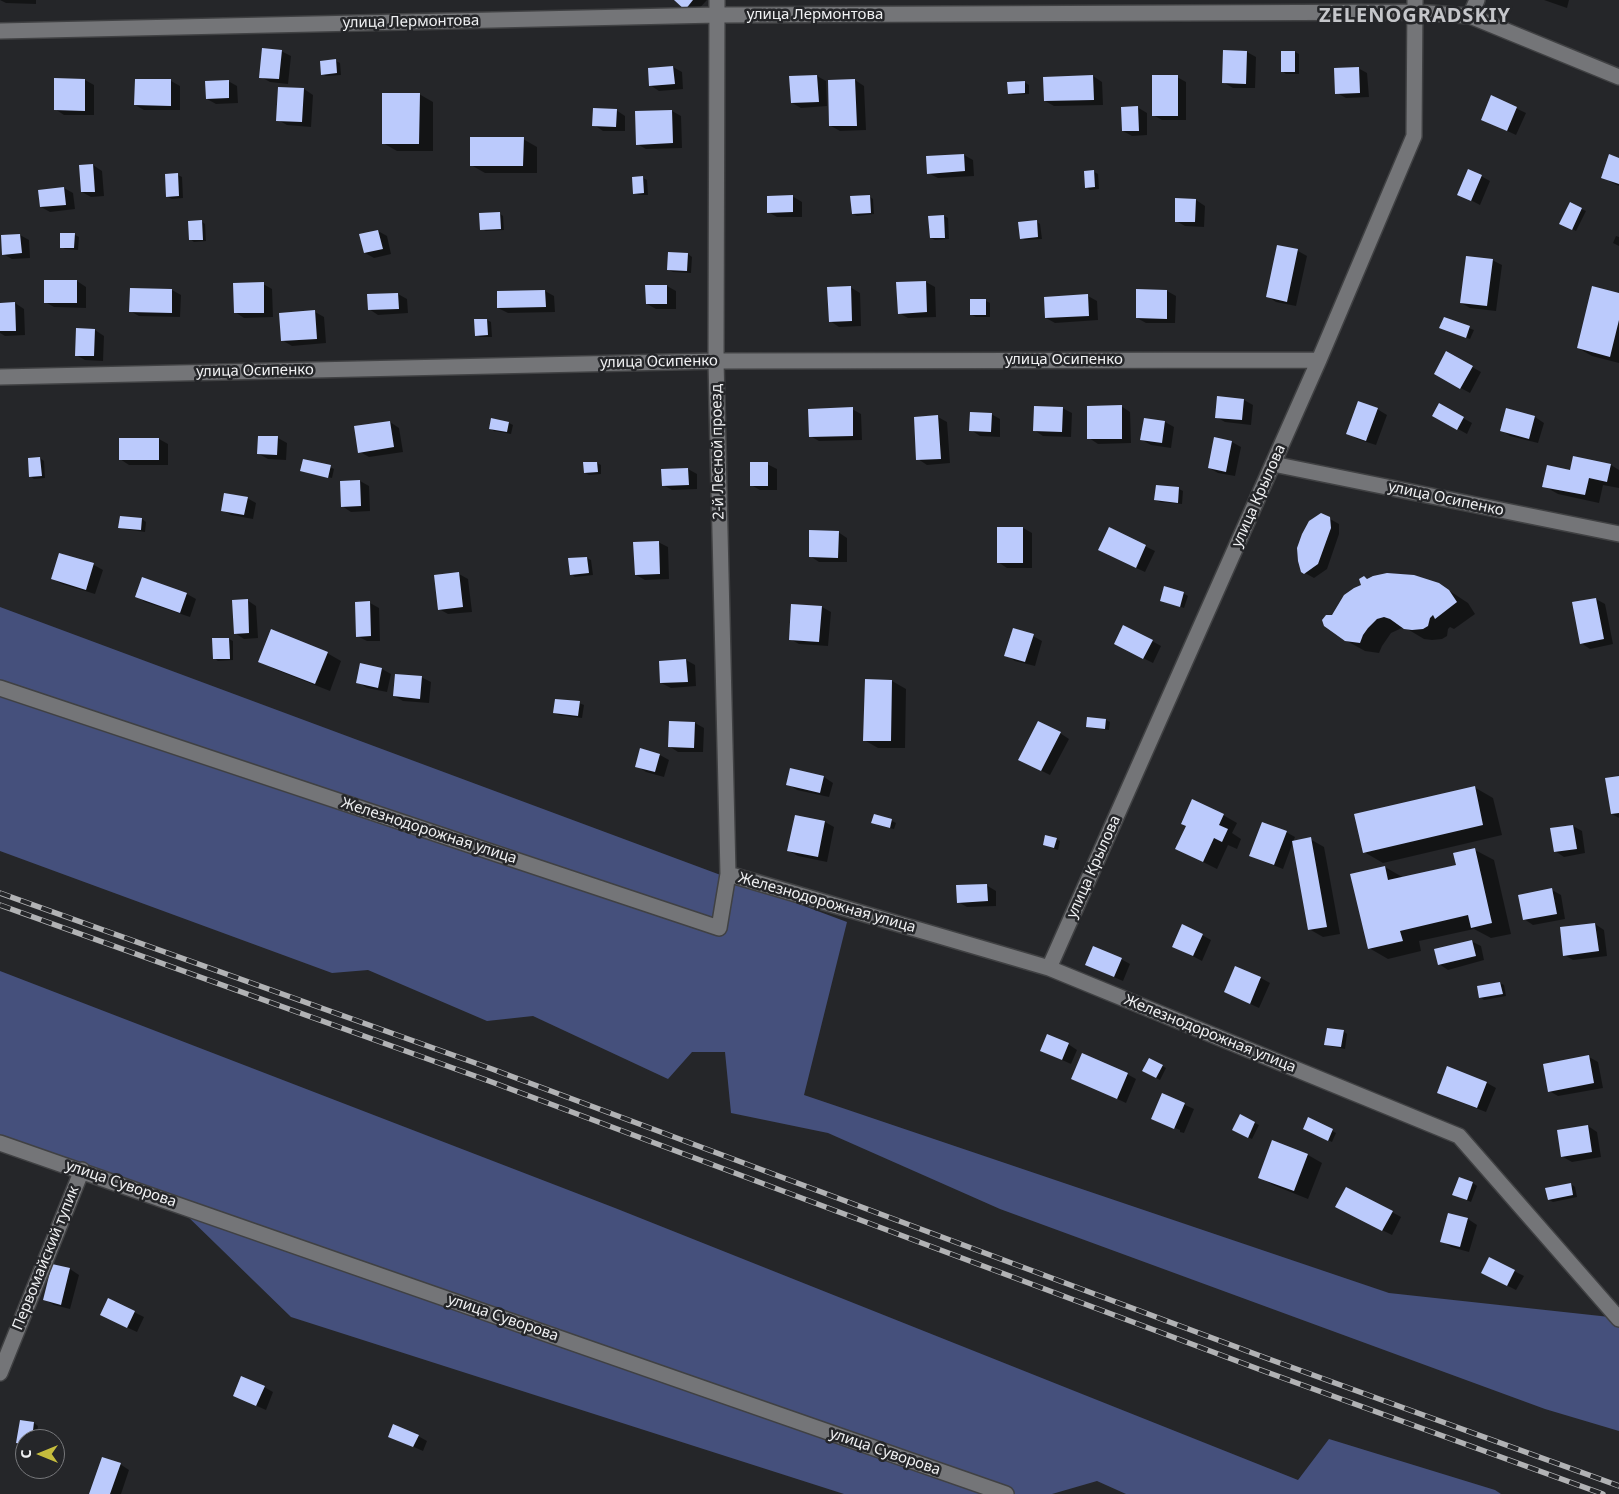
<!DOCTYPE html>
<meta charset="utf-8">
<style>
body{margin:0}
#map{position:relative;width:1619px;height:1494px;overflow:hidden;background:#252629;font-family:"Noto Sans",sans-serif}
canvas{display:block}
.north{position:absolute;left:15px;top:1429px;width:50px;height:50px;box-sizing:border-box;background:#252629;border:1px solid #76777a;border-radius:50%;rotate:270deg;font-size:14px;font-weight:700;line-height:20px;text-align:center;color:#f0f1f3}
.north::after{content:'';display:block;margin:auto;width:18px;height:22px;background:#c5bc3d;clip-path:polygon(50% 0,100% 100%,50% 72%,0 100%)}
</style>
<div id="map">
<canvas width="1619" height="1494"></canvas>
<div class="north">С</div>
</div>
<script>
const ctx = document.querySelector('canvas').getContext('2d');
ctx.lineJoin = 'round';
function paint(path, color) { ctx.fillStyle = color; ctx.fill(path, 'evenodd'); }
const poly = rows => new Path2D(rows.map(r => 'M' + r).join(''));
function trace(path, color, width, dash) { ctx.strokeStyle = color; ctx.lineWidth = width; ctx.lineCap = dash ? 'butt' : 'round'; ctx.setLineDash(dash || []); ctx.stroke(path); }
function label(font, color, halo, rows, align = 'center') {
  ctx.font = font + ' "Noto Sans",sans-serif'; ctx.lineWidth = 5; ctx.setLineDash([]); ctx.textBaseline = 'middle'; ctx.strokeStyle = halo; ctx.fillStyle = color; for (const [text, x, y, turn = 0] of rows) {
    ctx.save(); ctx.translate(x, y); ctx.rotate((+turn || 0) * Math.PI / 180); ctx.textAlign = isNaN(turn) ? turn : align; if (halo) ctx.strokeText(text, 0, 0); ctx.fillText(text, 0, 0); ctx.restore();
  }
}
paint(poly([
 [0,607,847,922,804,1095,1389,1293,1619,1318,1619,1431,1545,1409,1000,1209,828,1133,731,1113,725,1052,692,1052,668,1079,533,1016,487,1021,368,970,332,973,0,851],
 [0,971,615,1208,1298,1480,1329,1439,1495,1490,1501,1494,1126,1494,1097,1481,1052,1494,844,1494,291,1317,181,1210,0,1143]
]), '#45507c');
paint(poly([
 [0,0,36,0,36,4,6,3],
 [676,0,707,0,694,14,685,9],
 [1544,0,1569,0,1567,8],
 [281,51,291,56,288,84,270,82,261,77],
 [1247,52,1256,57,1255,88,1233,88,1223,82],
 [1282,52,1295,52,1299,54,1299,74,1286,74,1282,71],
 [336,61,340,63,341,75,326,76,322,74],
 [673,67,682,72,683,89,659,91,650,85],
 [1358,68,1367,73,1369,97,1346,98,1337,93],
 [817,76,826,81,827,106,801,108,792,103],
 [1093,76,1102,82,1103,105,1054,106,1045,101,1044,78],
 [1177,77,1186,82,1186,120,1162,120,1153,115],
 [85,80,94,85,94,115,64,115,55,109],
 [855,80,864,86,866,130,840,131,831,126],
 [171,81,180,86,180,110,144,110,135,105],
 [228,81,237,86,238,103,216,104,207,99],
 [1024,82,1029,85,1029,94,1013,95,1009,93],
 [304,89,313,95,311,127,287,125,278,120],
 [419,94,433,102,433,151,397,151,383,143],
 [1492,97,1526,113,1516,135,1482,119],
 [1137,107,1147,113,1147,135,1132,136,1123,131],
 [616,110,625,116,625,131,603,131,594,125],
 [672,111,681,116,682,148,646,149,637,144],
 [523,139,537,147,537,173,485,173,471,165],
 [964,155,973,160,974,176,938,178,928,173],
 [1619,159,1619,186,1603,178],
 [93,165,102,171,104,196,91,197,82,192],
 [1094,172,1098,174,1099,189,1090,190,1086,187],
 [178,175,182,177,183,198,172,199,168,197],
 [1481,176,1490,181,1480,205,1459,194],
 [643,178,647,180,648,195,639,195,634,193],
 [64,188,73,193,75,209,50,212,41,207],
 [792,196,802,202,802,217,777,217,768,212],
 [869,196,873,199,874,214,857,216,853,214],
 [1196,200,1205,206,1204,227,1185,226,1176,221],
 [1570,204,1586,211,1576,231,1561,223],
 [499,213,503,216,504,230,486,231,481,229],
 [944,216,948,218,949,239,935,240,931,238],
 [201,221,205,224,206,241,194,242,190,239],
 [1036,221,1040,224,1042,239,1025,240,1021,238],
 [378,231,387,236,391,254,374,258,365,253],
 [20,235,29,240,30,258,12,259,3,254],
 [75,235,79,237,78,250,65,249,61,247],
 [1616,236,1619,237,1619,246,1613,243],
 [1278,246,1298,251,1307,256,1296,306,1276,302,1267,296],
 [688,254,692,257,691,273,673,272,669,270],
 [1492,260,1502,265,1496,311,1470,308,1461,303],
 [77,281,86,287,86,308,54,307,45,302],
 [926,282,935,287,936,317,908,318,899,313],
 [263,284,272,289,273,317,244,318,235,312],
 [667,286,676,291,676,309,656,309,647,304],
 [850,287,860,293,861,326,839,327,830,321],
 [172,290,181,295,180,317,139,316,130,311],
 [545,291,554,296,555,312,508,313,498,308],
 [1167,291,1176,296,1175,323,1146,323,1137,318],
 [398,294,407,299,408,313,378,315,369,309],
 [1619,294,1619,363,1592,356,1578,348],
 [1088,296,1097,301,1098,320,1055,323,1046,318],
 [986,301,990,303,990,317,976,317,972,315],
 [15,303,24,309,25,335,5,336,0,333,0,304],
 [315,312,324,317,326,343,292,346,282,340],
 [1444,319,1474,330,1470,339,1441,328],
 [476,320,487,320,491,322,492,337,480,337,476,335],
 [95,330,104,336,103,361,85,360,76,355],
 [1447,353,1481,372,1470,393,1435,374],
 [1218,397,1244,400,1253,405,1251,425,1225,422,1216,417],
 [1439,405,1472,423,1467,434,1433,415],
 [1121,406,1130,412,1131,443,1098,444,1089,438],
 [1062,408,1072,413,1071,437,1043,436,1034,430],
 [852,409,861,414,862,440,819,441,810,436],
 [1377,409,1387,415,1376,445,1357,439,1348,433],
 [1507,410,1535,417,1544,423,1538,443,1510,436,1501,430],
 [991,414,1000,419,1000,437,980,436,971,430],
 [938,417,947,422,950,463,927,465,918,459],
 [492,419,509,423,513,425,511,434,494,431,490,428],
 [390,422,399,428,403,452,369,457,360,452],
 [1165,422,1174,427,1171,448,1151,445,1142,440],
 [278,438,287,443,286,460,268,459,259,454],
 [159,439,168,444,168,465,129,465,120,459],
 [1232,442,1241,447,1235,476,1218,473,1209,468],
 [40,458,44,461,45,478,34,479,30,476],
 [597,463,601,465,601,474,589,475,585,473],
 [767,464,777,469,777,490,760,490,751,485],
 [1611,465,1619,470,1619,488,1603,485,1599,503,1558,494,1544,486,1571,471],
 [330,467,334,469,332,478,301,471],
 [688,469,697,474,697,489,672,490,663,485],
 [360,481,369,486,370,511,351,512,342,506],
 [1157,487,1179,489,1183,491,1182,504,1160,502,1156,500],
 [247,498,256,503,253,519,231,515,222,510],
 [1321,514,1339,524,1339,534,1327,569,1314,578,1303,572],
 [142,519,146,522,145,532,124,529,120,527],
 [1023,528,1032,533,1032,568,1007,568,998,562],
 [1109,529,1155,551,1145,572,1108,555],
 [838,532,847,538,847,562,819,562,810,556],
 [658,542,668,547,669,579,645,580,636,575],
 [59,555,94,565,103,570,95,594,62,584,52,579],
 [587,558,591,560,593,575,575,577,571,574,570,560],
 [459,574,468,579,472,612,448,614,439,609],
 [1387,574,1402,574,1439,584,1468,603,1475,614,1454,629,1450,627,1448,629,1447,636,1442,639,1432,640,1424,639,1404,627,1391,633,1382,646,1379,653,1365,651,1345,640,1332,616,1363,586,1364,577,1369,580],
 [1183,593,1188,596,1184,608,1161,600],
 [187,594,196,599,190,617,145,602,136,596],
 [1596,599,1605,604,1613,644,1590,649,1581,643],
 [247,600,256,606,258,638,244,639,235,633],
 [370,603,379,608,380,641,367,641,357,636],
 [822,607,831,612,828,646,799,644,790,639],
 [1033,636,1042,641,1035,666,1015,661,1006,655],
 [229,639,233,641,233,660,218,661,214,658],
 [1152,641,1161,646,1153,663,1125,649],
 [327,653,341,661,330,691,274,669,260,661],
 [686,660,695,665,696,686,671,688,661,683],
 [382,669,391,674,387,692,367,688,358,682],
 [421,677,431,682,429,703,403,701,394,696],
 [866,680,892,681,906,689,905,748,878,748,864,740],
 [579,703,584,705,582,718,559,715,554,713],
 [1088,718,1106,720,1110,722,1109,730,1091,728,1087,726],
 [695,723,704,728,703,752,678,752,669,746],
 [1060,733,1069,739,1050,775,1028,764],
 [660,755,669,760,664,777,646,772,637,766],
 [791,770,824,777,833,783,829,797,797,790,788,784],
 [1619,777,1619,818,1612,814],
 [1474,787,1493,798,1502,835,1383,863,1364,852],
 [1223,815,1237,823,1232,833,1241,839,1237,849,1228,845,1217,869,1177,849],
 [892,821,896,823,894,829,877,825],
 [825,822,834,827,827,862,798,856,789,851],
 [1573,826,1582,831,1585,853,1564,857,1555,851],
 [1286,832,1295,837,1293,842,1310,839,1324,847,1340,934,1323,937,1309,929,1293,842,1283,869,1260,860,1250,855],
 [1056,839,1060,841,1058,850,1044,845],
 [1475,850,1494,860,1511,934,1491,938,1474,929,1419,941,1421,951,1388,959,1369,948,1385,867,1404,878,1457,865],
 [986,885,996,891,996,906,967,907,958,902],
 [1552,890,1561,895,1565,919,1533,925,1524,919],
 [1595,924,1604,930,1607,956,1573,960,1564,955],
 [1202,935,1211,940,1202,961,1173,946],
 [1471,941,1481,946,1484,960,1448,970,1439,964],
 [1121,959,1130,964,1123,981,1086,965],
 [1261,978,1270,983,1259,1008,1225,992],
 [1500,983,1504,985,1506,996,1484,1000,1480,997],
 [1343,1031,1347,1034,1345,1049,1329,1046,1325,1044],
 [1068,1044,1077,1050,1071,1064,1051,1055],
 [1589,1057,1598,1062,1603,1088,1558,1096,1549,1091],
 [1149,1059,1166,1068,1160,1080,1143,1071],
 [1127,1074,1136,1079,1126,1103,1073,1078],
 [1487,1083,1496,1088,1486,1112,1447,1097,1438,1092],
 [1163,1095,1194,1109,1184,1133,1180,1132,1180,1130,1153,1119],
 [1240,1116,1259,1125,1252,1139,1237,1132],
 [1309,1119,1336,1133,1332,1142,1308,1131],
 [1588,1126,1597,1132,1601,1157,1572,1162,1563,1157],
 [1272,1142,1308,1155,1322,1163,1308,1199,1273,1185,1259,1177],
 [1473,1183,1477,1186,1471,1202,1454,1195],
 [1571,1184,1575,1187,1577,1197,1553,1202,1549,1200],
 [1346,1212,1392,1212,1401,1217,1392,1235],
 [1449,1214,1468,1219,1477,1225,1469,1252,1451,1247,1442,1241],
 [1490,1259,1524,1276,1516,1290,1492,1278],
 [70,1269,79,1275,70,1309,54,1305,45,1300],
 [109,1300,144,1317,137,1332,111,1320],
 [264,1387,273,1392,266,1410,234,1396],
 [21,1421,34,1423,38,1426,36,1439,25,1439,25,1445,18,1442],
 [389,1436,418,1436,427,1441,423,1451],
 [120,1464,129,1470,121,1494,91,1494]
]), '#0007');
paint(poly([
 [674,0,693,0,685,10],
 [262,48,282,50,279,79,259,78],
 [1223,50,1247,51,1246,84,1222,83],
 [1281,51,1295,51,1295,72,1281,72],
 [336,59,337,73,321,75,320,61],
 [673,66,675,84,649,86,648,68],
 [1359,67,1360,93,1335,94,1334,68],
 [817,75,819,102,791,103,789,76],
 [1093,75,1094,100,1044,101,1043,77],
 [1152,75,1178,75,1178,116,1152,116],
 [54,78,85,79,85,111,54,110],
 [135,79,171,79,171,106,134,105],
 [855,79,857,126,829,126,828,80],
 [229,80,229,98,206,99,205,81],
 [1025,81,1025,93,1008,94,1007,82],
 [278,87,304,88,302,122,276,121],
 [382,93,420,93,419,144,382,144],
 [1491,95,1517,107,1507,131,1481,120],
 [1138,106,1139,131,1122,131,1121,107],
 [593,108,617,109,616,127,592,126],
 [672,110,673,143,636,145,635,111],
 [470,137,524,137,523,166,470,166],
 [964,154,965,171,927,174,926,156],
 [1609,154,1619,158,1619,184,1601,178],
 [93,164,95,192,81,192,79,165],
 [1468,169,1482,175,1471,201,1457,195],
 [1094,170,1095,187,1085,188,1084,171],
 [178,173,179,196,166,197,165,174],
 [643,176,644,193,633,194,632,177],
 [64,187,66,205,40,207,38,190],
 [793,195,793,212,767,213,767,196],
 [870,195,871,213,852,214,850,196],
 [1175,198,1196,199,1195,222,1175,222],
 [1570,202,1582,208,1572,230,1559,224],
 [500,212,501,229,480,230,479,213],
 [944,215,945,238,930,238,928,216],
 [202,220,203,240,189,240,188,221],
 [1037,220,1038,237,1020,239,1018,222],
 [378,230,383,249,364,253,359,234],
 [60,233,75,233,74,248,60,248],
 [20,234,22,253,2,255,1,235],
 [1277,245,1298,249,1287,302,1266,297],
 [668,252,688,253,687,271,667,270],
 [1466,256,1493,259,1487,306,1460,303],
 [44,280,77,280,77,303,44,303],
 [926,281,927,312,898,314,896,282],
 [264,282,264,313,234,313,233,283],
 [645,285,667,285,667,304,646,304],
 [851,286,852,321,829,322,827,287],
 [1592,286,1619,293,1619,320,1610,357,1577,348],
 [130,288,172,289,172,313,129,312],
 [1136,289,1167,290,1167,319,1136,318],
 [545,290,546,307,497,308,497,291],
 [398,293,399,309,368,310,367,294],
 [1088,294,1089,316,1045,318,1044,297],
 [970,299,986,299,986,315,970,315],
 [15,302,16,331,0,331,0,303],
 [315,310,317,339,281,341,279,313],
 [1444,317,1470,326,1466,338,1439,328],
 [474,319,487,319,488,335,475,336],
 [76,328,95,329,94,356,75,356],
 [1446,351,1473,366,1460,389,1434,374],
 [1217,396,1244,399,1242,420,1215,418],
 [1358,401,1378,408,1366,441,1346,434],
 [1439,403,1464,417,1457,430,1432,416],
 [1122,405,1122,439,1087,439,1087,406],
 [1034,406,1063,407,1062,432,1033,431],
 [853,407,853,436,809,437,808,409],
 [1506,408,1535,416,1529,439,1500,431],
 [970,412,992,413,991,432,969,431],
 [938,415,941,459,916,460,914,417],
 [491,418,509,422,507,432,489,429],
 [1144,418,1165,421,1162,443,1140,440],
 [390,421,394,447,358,453,354,426],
 [258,436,278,436,277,455,257,454],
 [1214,437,1232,441,1226,472,1208,468],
 [119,438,159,438,159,460,119,460],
 [1573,456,1611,464,1607,482,1589,478,1585,495,1542,487,1547,465,1570,470],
 [40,457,42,476,29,477,28,458],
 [303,459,331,465,328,478,300,471],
 [583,462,597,462,598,472,584,473],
 [750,462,768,462,768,486,750,486],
 [688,468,689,485,662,486,661,469],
 [360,480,361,506,341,507,340,481],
 [1156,485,1179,487,1178,503,1154,500],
 [224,493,248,497,244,515,221,511],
 [1321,513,1330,517,1331,528,1318,564,1304,574,1301,572,1298,561,1297,548,1302,534,1309,521],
 [120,516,142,518,141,530,118,528],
 [997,527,1023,527,1023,563,997,563],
 [1109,527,1146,545,1136,568,1098,550],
 [809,530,839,531,838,558,809,557],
 [659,541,660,574,635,575,633,542],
 [59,553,94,563,86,590,51,579],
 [587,557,589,573,570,575,568,558],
 [459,572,463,607,438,610,434,575],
 [1387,573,1414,575,1439,583,1449,590,1457,602,1435,619,1433,615,1430,618,1428,626,1423,629,1412,630,1404,629,1390,619,1384,617,1377,619,1368,628,1363,635,1360,643,1345,641,1324,626,1322,620,1326,615,1332,615,1344,595,1354,588,1361,585,1359,579,1364,576,1367,579,1373,576],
 [142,577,187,593,180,613,135,597],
 [1164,586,1184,592,1180,607,1160,601],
 [1596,598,1604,639,1580,644,1572,602],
 [248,599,249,633,234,634,232,600],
 [370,601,371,636,356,637,355,602],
 [791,604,822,606,819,642,789,640],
 [1123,625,1153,640,1143,659,1114,644],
 [1013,628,1034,634,1025,662,1004,656],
 [271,629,328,652,315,684,258,662],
 [212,638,229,638,230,659,213,659],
 [686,659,688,682,660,683,659,661],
 [360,663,382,668,378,688,356,683],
 [395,674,422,676,420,699,393,696],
 [865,679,892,680,891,741,863,741],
 [555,699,580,701,578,716,553,713],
 [1087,717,1106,719,1105,729,1086,727],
 [669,721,695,722,694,748,668,747],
 [1038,721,1061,732,1041,771,1018,760],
 [640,748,660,754,655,772,635,767],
 [790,768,824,776,820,793,786,785],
 [1619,776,1619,813,1611,814,1605,778],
 [1475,786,1483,825,1363,853,1354,814],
 [1192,799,1224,814,1219,825,1228,829,1222,842,1214,838,1203,862,1175,849,1186,826,1181,824],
 [874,814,892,819,890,828,871,823],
 [795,815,825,821,818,857,787,851],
 [1262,822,1287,831,1274,865,1249,856],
 [1573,825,1577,849,1554,852,1550,828],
 [1045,835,1057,838,1054,848,1043,845],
 [1311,837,1327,927,1308,930,1292,841],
 [1475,848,1492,923,1471,928,1468,915,1400,931,1403,941,1368,949,1350,874,1385,866,1388,880,1456,865,1453,853],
 [987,884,988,901,957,903,956,885],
 [1552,888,1557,914,1523,920,1518,895],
 [1595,923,1599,951,1563,956,1560,927],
 [1182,924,1203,934,1193,956,1172,947],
 [1472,940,1476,956,1438,965,1434,949],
 [1093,946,1122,958,1114,977,1085,965],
 [1235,966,1261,977,1250,1004,1224,992],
 [1500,982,1503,994,1479,998,1477,986],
 [1327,1028,1344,1030,1341,1047,1324,1045],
 [1047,1034,1069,1043,1062,1060,1040,1051],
 [1082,1053,1128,1073,1117,1099,1071,1079],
 [1589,1055,1594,1083,1548,1092,1543,1064],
 [1149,1058,1163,1065,1156,1078,1142,1071],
 [1447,1066,1487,1082,1477,1108,1437,1093],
 [1162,1093,1185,1103,1174,1129,1151,1119],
 [1240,1114,1255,1122,1248,1138,1232,1130],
 [1308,1117,1333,1129,1328,1141,1303,1129],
 [1588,1125,1592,1152,1561,1157,1557,1130],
 [1272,1140,1308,1154,1294,1191,1258,1178],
 [1459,1177,1473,1182,1467,1200,1452,1195],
 [1571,1183,1573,1195,1548,1200,1545,1188],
 [1346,1187,1393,1211,1382,1231,1335,1207],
 [1448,1213,1468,1218,1460,1247,1440,1242],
 [1489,1257,1515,1270,1507,1286,1481,1273],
 [52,1264,70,1268,61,1305,43,1300],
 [108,1298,135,1311,127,1328,100,1315],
 [241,1376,265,1386,256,1406,233,1396],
 [20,1420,34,1422,32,1439,25,1439,25,1444,16,1443],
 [393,1424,419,1435,413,1447,388,1437],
 [102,1457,121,1463,110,1494,89,1494]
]), '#bbcafc');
const minor = poly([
 [717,0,716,361,728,874],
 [1470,16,1477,0],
 [0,31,717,15,1415,12,1470,16,1619,77],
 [0,377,716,361,1319,360],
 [1273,464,1619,534],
 [0,688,719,928,728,874,1049,968,1459,1136,1619,1319],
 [1049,968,1319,360,1414,136,1415,0],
 [0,1143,1006,1494],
 [0,1373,82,1170]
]);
trace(minor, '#404143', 18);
trace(minor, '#747578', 15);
const rail = poly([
 [0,893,492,1069,1266,1358,1619,1486],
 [0,905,489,1081,1261,1370,1603,1494]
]);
trace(rail, '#b1b2b4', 5.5);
trace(rail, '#252629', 4, [11]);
label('15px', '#f0f1f3', '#252629', [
 ["улица Лермонтова",815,15],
 ["улица Лермонтова",411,22,-1],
 ["улица Осипенко",1064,360],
 ["улица Осипенко",659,362,-1],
 ["улица Осипенко",255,371,-1],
 ["2-й Лесной проезд",718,452,-91],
 ["улица Крылова",1259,496,-66],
 ["улица Осипенко",1446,499,12],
 ["Железнодорожная улица",429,831,18],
 ["улица Крылова",1094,867,-66],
 ["Железнодорожная улица",827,903,16],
 ["Железнодорожная улица",1210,1034,22],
 ["улица Суворова",121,1184,19],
 ["Первомайский тупик",46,1258,-68],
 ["улица Суворова",503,1318,19],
 ["улица Суворова",885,1452,19]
]);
ctx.letterSpacing = '1px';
label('bold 20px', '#c5c6ca', '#252629', [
 ["ZELENOGRADSKIY",1415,16]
]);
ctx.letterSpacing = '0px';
</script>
